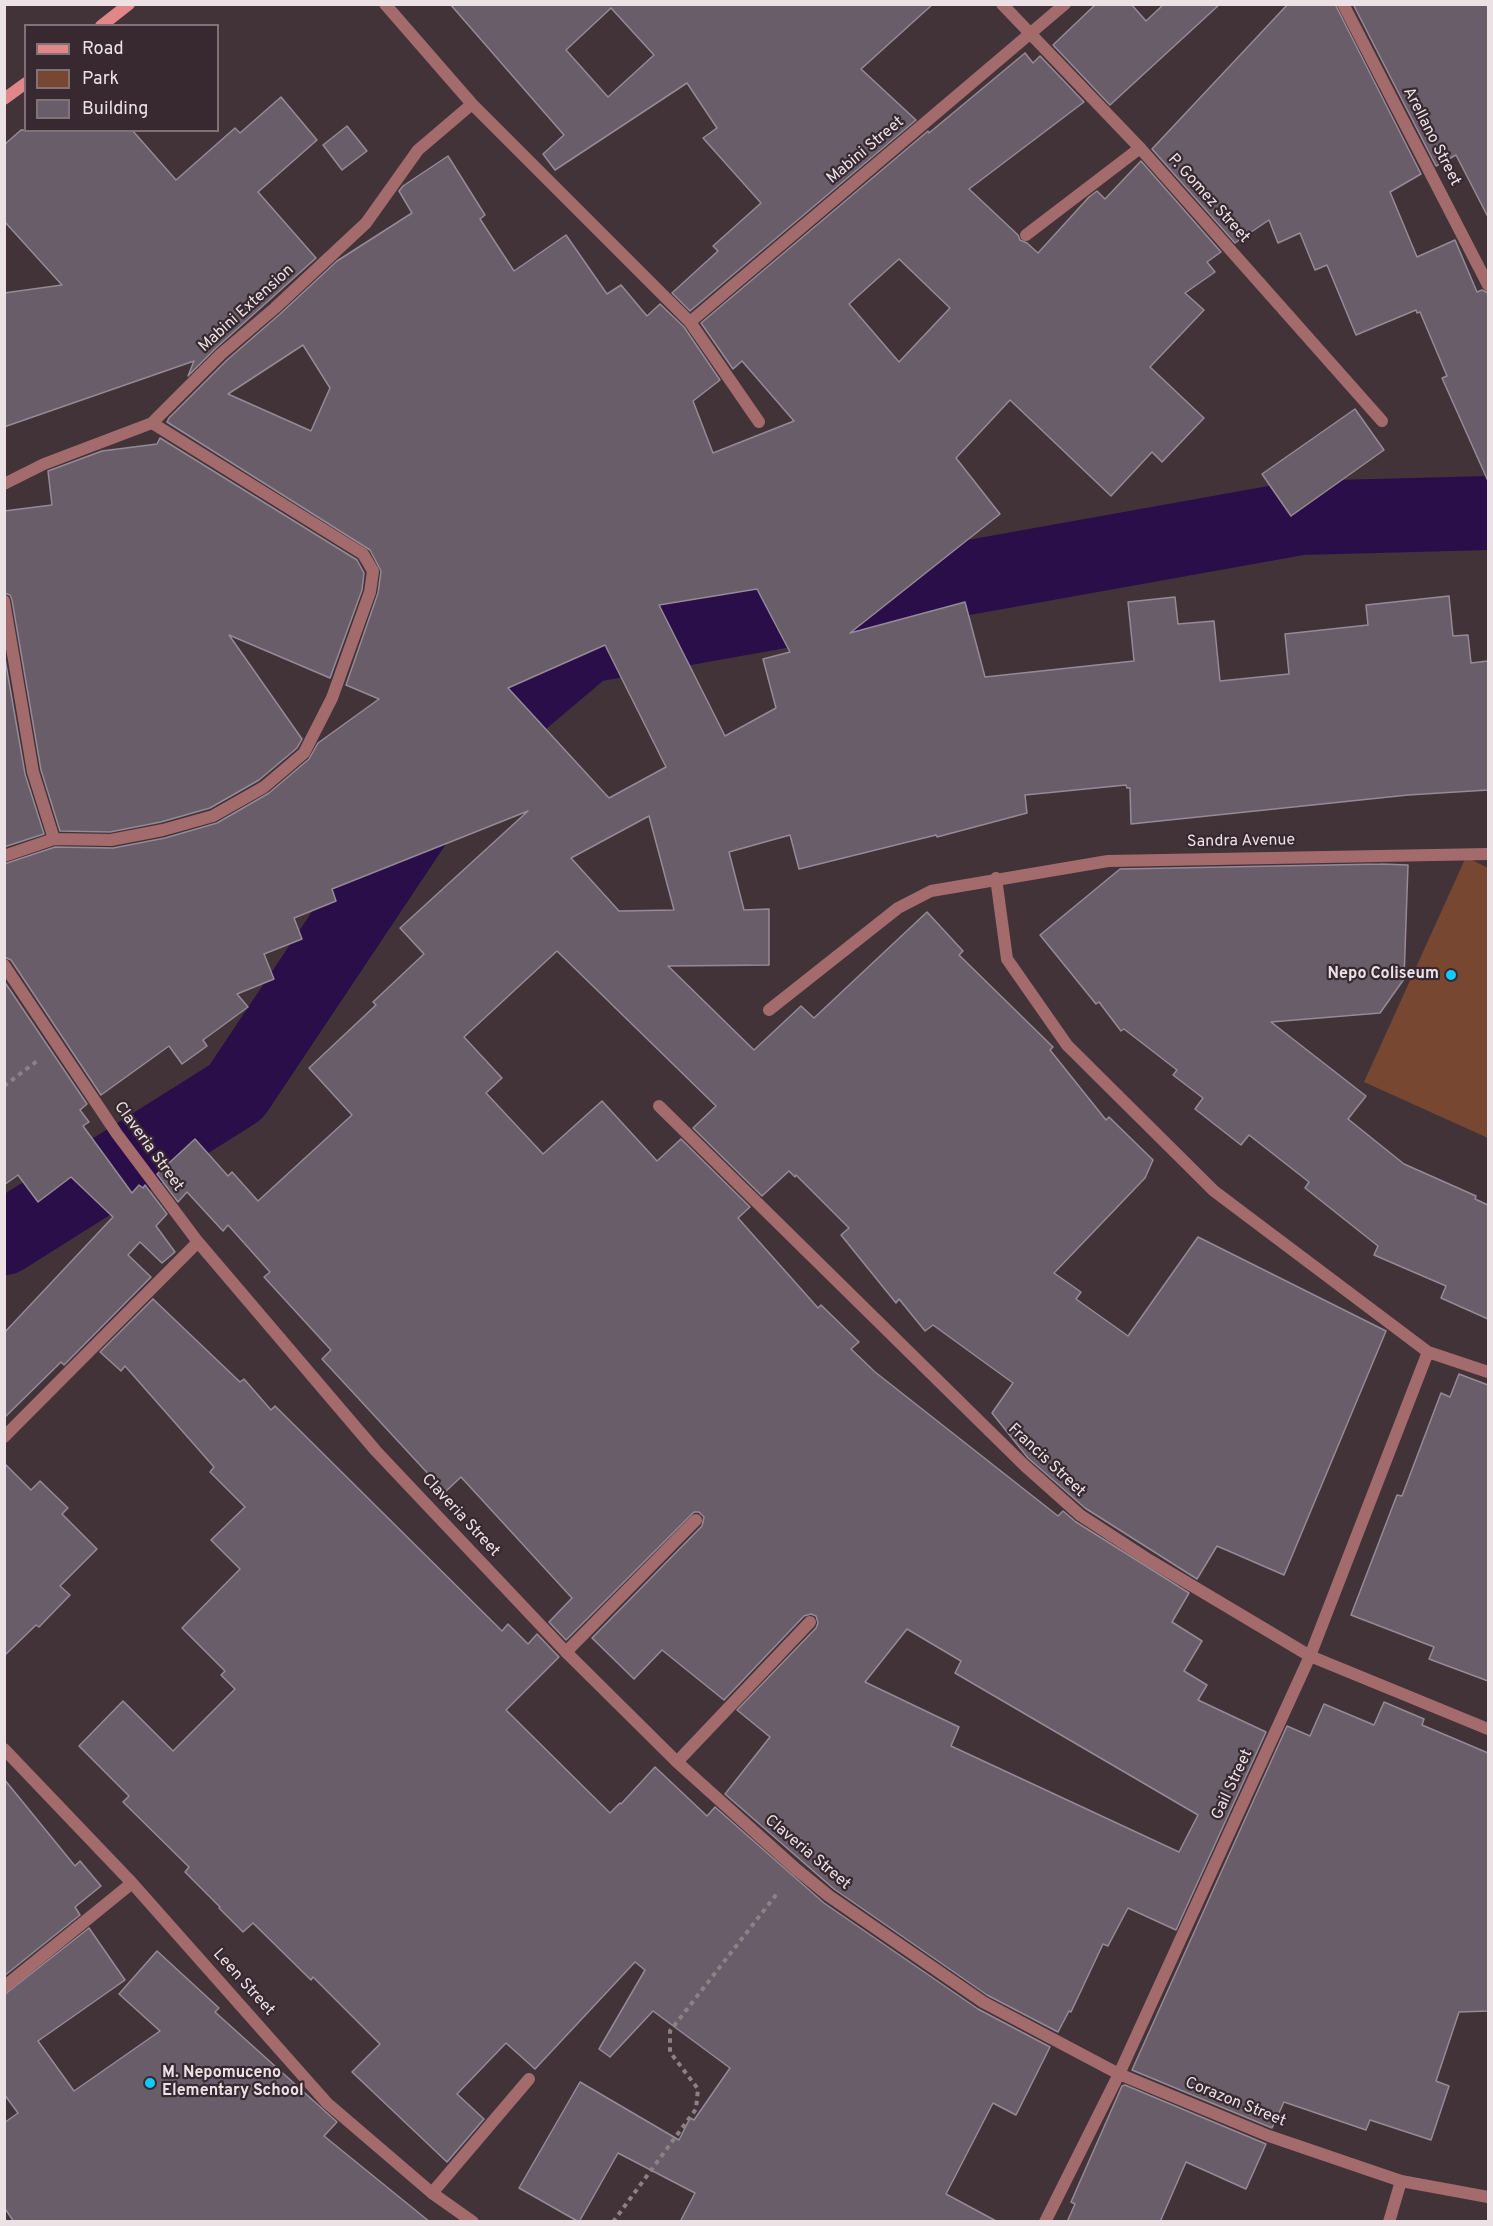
<!DOCTYPE html>
<style>
body{margin:0}
#map{position:relative;width:1493px;height:2226px;overflow:hidden;background:#423339;font-family:Overpass,sans-serif}
canvas{display:block}
.frame{position:absolute;inset:0;border:6px solid #ece2e6;pointer-events:none}
.legend{position:absolute;left:24px;top:24px;width:195px;height:108px;box-sizing:border-box;background:#37292f;border:2px solid #7f7378;margin:0;padding:8px 10px;list-style:none;font-size:18px;color:#ece2e6}
.legend li{display:flex;align-items:center;gap:12px;height:30px}
.legend b{width:30px;border:2px solid #7f7378}
</style>
<div id="map">
<canvas width="1493" height="2226"></canvas>
<div class="frame"></div>
<ul class="legend">
<li><b style="height:8px;background:#e1878a"></b>Road</li>
<li><b style="height:16px;background:#784732"></b>Park</li>
<li><b style="height:16px;background:#695d69"></b>Building</li>
</ul>
</div>
<script>
const ctx = document.querySelector('canvas').getContext('2d');
ctx.lineJoin = 'round';
function paint(path, color) { ctx.fillStyle = color; ctx.fill(path, 'evenodd'); }
const poly = rows => new Path2D(rows.map(r => 'M' + r).join(''));
function trace(path, color, width, dash) { ctx.strokeStyle = color; ctx.lineWidth = width; ctx.lineCap = dash ? 'butt' : 'round'; ctx.setLineDash(dash || []); ctx.stroke(path); }
function label(font, color, halo, rows, align = 'center') {
  ctx.font = font + ' Overpass,sans-serif'; ctx.lineWidth = 4.5; ctx.setLineDash([]); ctx.textBaseline = 'middle'; ctx.strokeStyle = halo; ctx.fillStyle = color; for (const [text, x, y, turn = 0] of rows) {
    ctx.save(); ctx.translate(x, y); ctx.rotate((+turn || 0) * Math.PI / 180); ctx.textAlign = isNaN(turn) ? turn : align; if (halo) ctx.strokeText(text, 0, 0); ctx.fillText(text, 0, 0); ctx.restore();
  }
}
paint(poly([
 [1466,857,1488,868,1488,1138,1364,1082]
]), '#784732');
trace(poly([
 [4,1238,236,1092,465,749,587,646,1300,518,1488,513]
]), '#2a0e49', 74);
const building = poly([
 [450,4,933,4,861,69,916,120,690,311,672,293,718,251,713,246,761,203,703,138,717,128,687,83,555,170,543,154,564,135,450,4],
 [611,8,654,55,608,97,566,50,611,8],
 [1096,4,1131,4,1146,21,1164,4,1220,4,1110,105,1053,45,1096,4],
 [1288,4,1335,4,1421,174,1390,192,1417,257,1455,240,1477,292,1482,290,1488,293,1488,481,1442,378,1447,376,1420,312,1417,313,1416,310,1356,335,1327,265,1315,270,1300,233,1278,243,1269,220,1235,243,1152,149,1288,4],
 [1353,4,1488,4,1488,217,1456,155,1436,166,1353,4],
 [1025,53,1033,63,1040,56,1084,102,969,189,1018,235,1020,240,1027,243,1038,253,1089,197,1097,191,1105,199,1141,161,1221,252,1207,262,1215,272,1185,293,1204,310,1150,367,1204,418,1162,462,1152,452,1111,496,1010,400,956,458,1000,514,850,633,965,602,985,677,1134,661,1128,602,1175,597,1178,624,1214,621,1220,681,1289,674,1285,634,1368,625,1366,605,1449,596,1453,636,1468,635,1471,663,1488,661,1488,790,1408,795,1131,824,1130,788,1127,788,1126,785,1025,795,1027,813,937,837,936,835,799,869,790,835,729,852,744,910,769,909,769,965,668,966,754,1050,801,1006,814,1018,927,912,963,951,959,955,1053,1047,1050,1050,1106,1120,1109,1117,1153,1160,1145,1178,1054,1273,1081,1292,1076,1299,1128,1336,1198,1237,1386,1331,1284,1575,1217,1546,1197,1579,1085,1508,1028,1458,992,1413,1013,1383,933,1325,925,1331,899,1299,896,1303,841,1235,849,1228,796,1175,795,1177,789,1171,762,1196,693,1128,716,1106,557,951,464,1037,502,1078,486,1093,543,1154,602,1101,657,1161,681,1139,750,1207,738,1218,818,1308,821,1305,859,1342,851,1349,875,1372,1058,1516,1063,1511,1076,1522,1189,1593,1172,1622,1202,1641,1184,1671,1207,1685,1198,1700,1266,1732,1176,1930,1128,1908,1108,1946,1103,1944,1071,2012,1069,2011,1058,2032,987,1995,834,1889,725,1794,770,1737,737,1710,816,1628,818,1623,816,1616,811,1614,804,1616,724,1700,662,1650,634,1679,592,1638,702,1526,704,1517,699,1512,694,1512,566,1640,549,1622,572,1598,461,1477,445,1492,322,1359,331,1350,264,1277,270,1272,228,1225,223,1231,187,1192,178,1202,157,1174,195,1139,228,1176,232,1172,258,1201,352,1115,309,1068,376,1005,373,1002,424,954,400,928,528,811,332,889,336,901,294,918,302,939,264,954,274,979,237,994,248,1007,203,1040,207,1046,182,1064,169,1046,101,1095,11,960,4,957,4,864,55,847,113,848,165,838,217,823,269,793,309,759,318,743,379,699,346,685,378,593,381,571,370,550,167,422,169,418,227,360,280,314,337,261,412,213,399,191,403,186,448,156,485,215,480,219,514,271,566,235,607,294,621,285,647,316,660,304,684,327,720,380,693,401,713,453,794,421,742,361,733,369,701,323,928,131,929,133,1025,53],
 [899,259,950,308,899,362,849,304,899,259],
 [303,345,330,388,311,431,228,394,303,345],
 [757,589,790,652,763,659,776,708,725,736,659,605,757,589],
 [605,645,666,767,609,798,508,688,605,645],
 [649,816,674,910,619,911,571,858,649,816],
 [907,1629,961,1661,955,1673,1198,1815,1179,1852,951,1746,959,1727,865,1682,907,1629],
 [281,97,317,140,258,192,316,258,216,348,188,376,194,361,4,427,4,293,62,285,4,221,4,145,21,130,132,130,176,180,235,128,240,133,281,97],
 [347,126,367,151,342,170,323,145,347,126],
 [1355,409,1384,450,1291,516,1262,474,1355,409],
 [160,438,357,560,364,573,362,590,330,678,229,635,302,739,297,748,259,780,210,808,161,822,110,832,60,831,41,770,12,600,10,595,4,593,4,511,52,505,48,471,102,451,157,444,160,438],
 [4,653,25,774,44,834,4,847,4,653],
 [1381,864,1408,865,1404,979,1380,1013,1271,1022,1366,1096,1348,1119,1404,1164,1476,1196,1475,1199,1488,1205,1488,1319,1441,1298,1446,1286,1374,1255,1378,1246,1305,1188,1309,1182,1249,1135,1241,1145,1195,1109,1203,1098,1173,1075,1177,1070,1124,1029,1121,1031,1099,1002,1096,1004,1040,935,1120,869,1381,864],
 [4,981,87,1104,80,1110,89,1122,83,1126,132,1193,139,1185,143,1188,145,1185,167,1214,156,1226,175,1252,162,1263,140,1242,128,1255,151,1277,64,1365,61,1362,4,1418,4,1333,113,1217,71,1177,38,1202,18,1175,4,1185,4,981],
 [153,1299,240,1382,244,1379,271,1410,275,1406,502,1631,508,1624,528,1644,537,1634,559,1657,506,1710,610,1813,620,1803,621,1804,655,1767,707,1816,715,1807,824,1903,978,2009,1050,2047,1016,2115,993,2103,946,2194,998,2222,680,2222,695,2193,618,2153,579,2222,519,2188,580,2082,679,2140,690,2118,694,2120,730,2068,653,2011,610,2057,599,2049,645,1970,635,1962,535,2069,506,2043,457,2094,484,2119,447,2162,352,2072,380,2044,313,1977,311,1980,253,1923,243,1932,219,1908,220,1907,185,1872,189,1867,123,1802,129,1796,79,1746,123,1701,173,1751,235,1689,221,1675,225,1671,182,1628,240,1569,211,1540,245,1507,210,1472,214,1467,125,1366,121,1371,100,1352,153,1299],
 [1459,1374,1488,1385,1488,1681,1429,1659,1434,1647,1351,1615,1397,1495,1402,1496,1441,1393,1450,1397,1459,1374],
 [4,1463,31,1490,40,1481,68,1508,62,1514,97,1549,60,1586,70,1595,39,1627,36,1625,4,1656,4,1463],
 [1384,1702,1424,1719,1422,1725,1488,1753,1488,2011,1459,2012,1436,2081,1449,2086,1431,2140,1370,2120,1366,2130,1284,2102,1272,2128,1132,2070,1287,1726,1310,1736,1324,1704,1374,1725,1384,1702],
 [4,1779,75,1866,80,1861,101,1886,75,1907,80,1915,4,1976,4,1779],
 [89,1928,125,1980,38,2041,74,2091,160,2031,119,1994,157,1951,219,2008,215,2012,337,2122,324,2136,430,2222,14,2222,4,2207,4,2123,18,2113,4,2094,4,1995,89,1928],
 [1125,2085,1266,2144,1246,2189,1186,2162,1160,2222,1067,2222,1075,2204,1071,2202,1122,2086,1125,2085]
]);
paint(building, '#695d69');
trace(building, '#978a97', 1.5);
trace(poly([
 [4,1086,37,1061],
 [613,2222,696,2109,698,2089,670,2052,670,2031,779,1891]
]), '#8e8186', 4, [4.5, 4.5]);
trace(poly([
 [1026,235,1140,148],
 [566,1652,696,1520],
 [677,1762,810,1622],
 [432,2193,529,2079],
 [1389,2222,1401,2181]
]), '#a46b6d', 12);
trace(poly([
 [385,4,472,104,690,322,759,422],
 [1002,4,1140,148,1382,421],
 [1343,4,1488,285],
 [690,322,1065,4],
 [4,484,44,464,152,423,221,354,275,308,366,223,418,150,472,104],
 [4,601,33,772,54,839],
 [4,856,54,839,111,840,163,830,213,816,264,787,304,753,332,698,370,592,373,571,363,554,152,423],
 [996,878,1007,959,1067,1045,1214,1191,1428,1352,1488,1372],
 [4,965,117,1134,198,1242,376,1451,566,1652,677,1762,796,1869,829,1896,983,2002,1119,2074,1269,2136,1401,2181,1488,2197],
 [769,1010,898,908,931,891,1108,861,1488,854],
 [659,1106,1024,1465,1080,1515,1149,1560,1310,1656,1488,1729],
 [4,1437,198,1242],
 [4,1749,132,1883,327,2103,432,2193,473,2222],
 [4,1987,132,1883],
 [1045,2222,1119,2074,1310,1656,1428,1352]
]), '#a46b6d', 12);
trace(poly([
 [101,26,129,4],
 [4,99,26,83]
]), '#e1878a', 12);
for (const [x, y, r, color] of [
 [1451,975,6,"#10cafa"],
 [150,2083,6,"#10cafa"]
]) { const dot = new Path2D(); dot.arc(x, y, r, 0, 2 * Math.PI); ctx.fillStyle = color; ctx.fill(dot); trace(dot, '#37292f', 2); }
label('16px', '#ece2e6', '#37292f', [
 ["Arellano Street",1431,137,63],
 ["Mabini Street",866,151,-40],
 ["P. Gomez Street",1208,199,48],
 ["Mabini Extension",247,309,-42],
 ["Sandra Avenue",1241,842,-1],
 ["Claveria Street",148,1147,54],
 ["Francis Street",1046,1461,43],
 ["Claveria Street",460,1516,47],
 ["Gail Street",1233,1785,-65],
 ["Claveria Street",807,1853,40],
 ["Leen Street",243,1983,48],
 ["Corazon Street",1235,2103,22]
]);
label('bold 16px', '#ece2e6', '#37292f', [
 ["Nepo Coliseum",1439,975],
 ["M. Nepomuceno",162,2074,"left"],
 ["Elementary School",162,2092,"left"]
], 'right');
</script>
